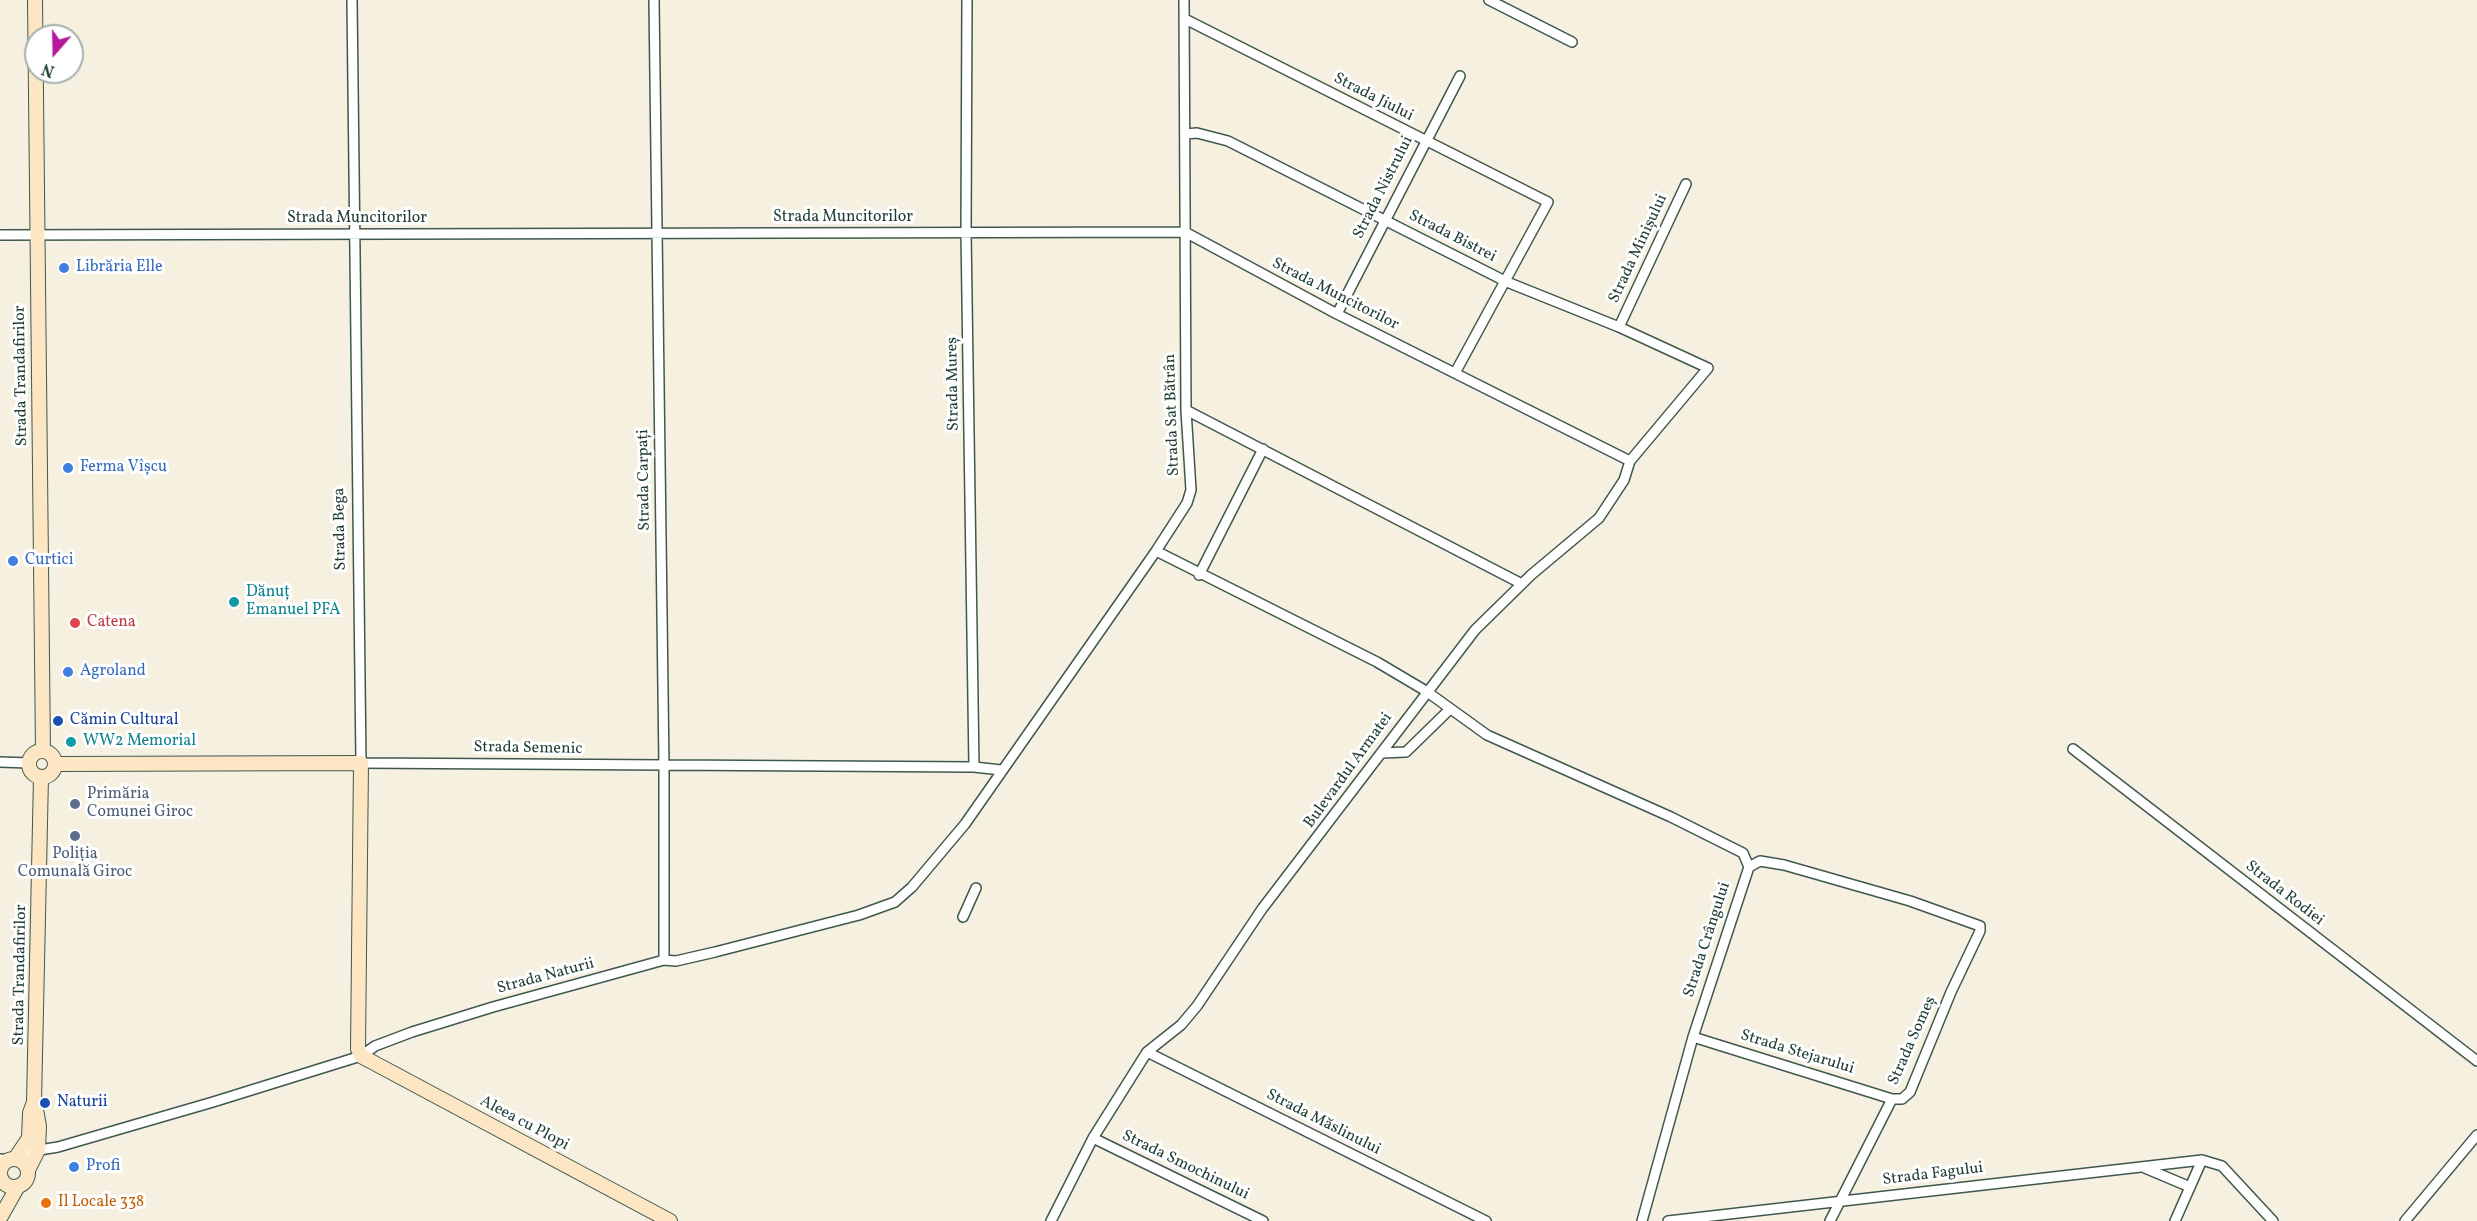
<!DOCTYPE html>
<meta charset="utf-8">
<style>
body{margin:0}
#map{position:relative;width:2477px;height:1221px;overflow:hidden;background:#f5f0df;font-family:Vollkorn,serif}
canvas{display:block}
.north{position:absolute;left:24px;top:24px;width:60px;height:60px;box-sizing:border-box;background:#fff;border:2px solid #a5b1ae;border-radius:50%;rotate:200deg;font-size:16px;font-weight:700;line-height:24px;text-align:center;color:#1f3d34}
.north::after{content:'';display:block;margin:auto;width:21px;height:27px;background:#b5179e;clip-path:polygon(50% 0,100% 100%,50% 72%,0 100%)}
</style>
<div id="map">
<canvas width="2477" height="1221"></canvas>
<div class="north">N</div>
</div>
<script>
const ctx = document.querySelector('canvas').getContext('2d');
ctx.lineJoin = 'round';
const poly = rows => new Path2D(rows.map(r => 'M' + r).join(''));
function trace(path, color, width, dash) { ctx.strokeStyle = color; ctx.lineWidth = width; ctx.lineCap = dash ? 'butt' : 'round'; ctx.setLineDash(dash || []); ctx.stroke(path); }
function label(font, color, halo, rows, align = 'center') {
  ctx.font = font + ' Vollkorn,serif'; ctx.lineWidth = 6; ctx.setLineDash([]); ctx.textBaseline = 'middle'; ctx.strokeStyle = halo; ctx.fillStyle = color; for (const [text, x, y, turn = 0] of rows) {
    ctx.save(); ctx.translate(x, y); ctx.rotate((+turn || 0) * Math.PI / 180); ctx.textAlign = isNaN(turn) ? turn : align; if (halo) ctx.strokeText(text, 0, 0); ctx.fillText(text, 0, 0); ctx.restore();
  }
}
const street = poly([
 [352,0,361,763,974,767,1001,770],
 [654,0,664,767,664,960],
 [967,0,966,232,974,767],
 [1489,0,1572,42],
 [1185,19,1548,202,1455,373],
 [0,235,1185,232,1337,314,1630,461],
 [1337,314,1460,76],
 [1619,327,1686,184],
 [1186,410,1522,584],
 [1156,551,1377,662,1426,691,1487,735,1671,817,1743,853,1749,867],
 [1199,575,1263,449],
 [2073,749,2477,1061],
 [1382,753,1406,752,1450,709],
 [0,762,29,763],
 [963,917,976,888],
 [1147,1052,1486,1221],
 [1093,1138,1263,1221],
 [21,1153,58,1147,213,1102,361,1056,375,1046,412,1032,493,1007,664,960,676,961,715,952,859,915,895,902,912,887,965,824,1156,551,1187,503,1191,490,1186,410,1184,0],
 [0,1159,8,1160],
 [2145,1168,2190,1187],
 [1051,1221,1093,1138,1147,1052,1181,1025,1197,1006,1262,909,1475,630,1531,575,1599,518,1624,480,1630,461,1708,368,1619,327,1507,282,1228,141,1197,133,1185,134],
 [1642,1221,1693,1037,1749,867,1760,861,1784,865,1910,901,1980,926,1980,931,1951,992,1910,1092,1902,1099,1892,1099,1693,1037],
 [1668,1221,2202,1160,2222,1166,2273,1221],
 [1830,1221,1892,1099],
 [2175,1221,2202,1160],
 [2405,1221,2477,1135]
]);
const secondary = poly([
 [35,0,43,751],
 '29 764a13 13 0 1 1 26 0a13 13 0 1 1-26 0Z',
 [55,764,361,763,358,1049,361,1056,670,1221],
 [15,1159,29,1138,30,1113,34,1102,41,777],
 '0 1173a14 14 0 1 1 28 0a14 14 0 1 1-28 0Z',
 [28,1170,38,1150,39,1126,35,1104],
 [0,1218,18,1186]
]);
trace(street, '#3f584e', 12);
trace(secondary, '#3f584e', 16);
trace(street, '#fff', 9);
trace(secondary, '#fce6c4', 14);
for (const [x, y, r, color] of [
 [64,268,6,"#3f7fe0"],
 [68,468,6,"#3f7fe0"],
 [13,561,6,"#3f7fe0"],
 [234,602,6,"#0f9aa8"],
 [75,623,6,"#e0444e"],
 [68,672,6,"#3f7fe0"],
 [58,721,6,"#1a4fb4"],
 [71,742,6,"#0f9aa8"],
 [75,804,6,"#5c6f8a"],
 [75,836,6,"#5c6f8a"],
 [45,1103,6,"#1a4fb4"],
 [74,1167,6,"#3f7fe0"],
 [46,1203,6,"#e8710a"]
]) { const dot = new Path2D(); dot.arc(x, y, r, 0, 2 * Math.PI); ctx.fillStyle = color; ctx.fill(dot); trace(dot, '#fff', 2); }
label('16px', '#1f3d34', '#fff', [
 ["Strada Jiului",1373,98,27],
 ["Strada Nistrului",1384,188,-63],
 ["Strada Muncitorilor",843,218],
 ["Strada Muncitorilor",357,219],
 ["Strada Bistrei",1452,237,27],
 ["Strada Minișului",1639,249,-65],
 ["Strada Muncitorilor",1335,295,27],
 ["Strada Trandafirilor",22,376,-91],
 ["Strada Mureș",954,384,-91],
 ["Strada Sat Bătrân",1173,415,-92],
 ["Strada Carpați",645,480,-91],
 ["Strada Bega",341,529,-91],
 ["Strada Semenic",528,749,1],
 ["Bulevardul Armatei",1349,771,-54],
 ["Strada Rodiei",2284,894,38],
 ["Strada Crângului",1708,940,-72],
 ["Strada Trandafirilor",21,975,-89],
 ["Strada Naturii",546,977,-15],
 ["Strada Someș",1913,1041,-66],
 ["Strada Stejarului",1797,1053,17],
 ["Strada Măslinului",1323,1123,27],
 ["Aleea cu Plopi",524,1124,28],
 ["Strada Smochinului",1185,1166,26],
 ["Strada Fagului",1933,1175,-7]
]);
label('16px', '#366cbe', '#fff', [
 ["Librăria Elle",76,268],
 ["Ferma Vîșcu",80,468],
 ["Curtici",25,561],
 ["Agroland",80,672],
 ["Profi",86,1167]
], 'left');
label('16px', '#0d838f', '#fff', [
 ["Dănuț",246,593],
 ["Emanuel PFA",246,611],
 ["WW2 Memorial",83,742]
], 'left');
label('16px', '#be3a42', '#fff', [
 ["Catena",87,623]
], 'left');
label('16px', '#164399', '#fff', [
 ["Cămin Cultural",70,721],
 ["Naturii",57,1103]
], 'left');
label('16px', '#4e5e75', '#fff', [
 ["Primăria",87,795],
 ["Comunei Giroc",87,813],
 ["Poliția",75,855,"center"],
 ["Comunală Giroc",75,873,"center"]
], 'left');
label('16px', '#c56008', '#fff', [
 ["Il Locale 338",58,1203]
], 'left');
</script>
